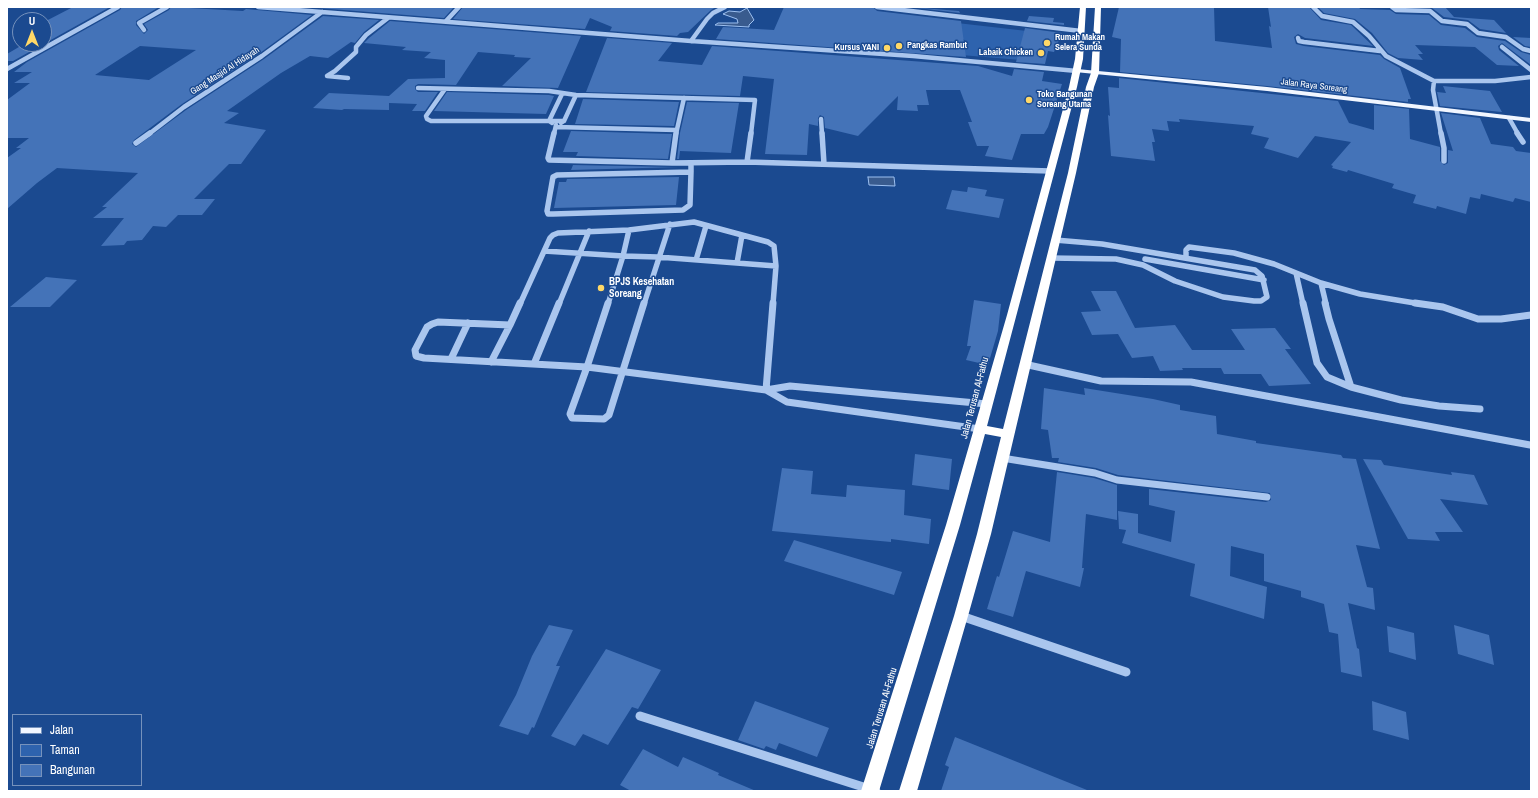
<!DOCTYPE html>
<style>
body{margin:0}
#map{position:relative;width:1538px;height:798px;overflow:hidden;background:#1b4a90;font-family:"Archivo Narrow",sans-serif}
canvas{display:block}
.frame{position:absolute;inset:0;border:8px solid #fff;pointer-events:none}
.legend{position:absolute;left:12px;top:714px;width:130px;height:72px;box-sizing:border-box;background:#1b4a90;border:1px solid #7692bc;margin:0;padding:5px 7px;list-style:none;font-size:12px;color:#fff}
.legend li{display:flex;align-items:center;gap:8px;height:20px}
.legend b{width:20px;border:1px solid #7692bc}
.north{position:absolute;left:12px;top:12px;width:40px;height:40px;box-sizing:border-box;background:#1b4a90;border:1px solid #7692bc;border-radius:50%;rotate:0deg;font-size:11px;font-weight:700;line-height:16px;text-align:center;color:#fff}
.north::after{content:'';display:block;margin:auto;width:14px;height:18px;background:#ffd867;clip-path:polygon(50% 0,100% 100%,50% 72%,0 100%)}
</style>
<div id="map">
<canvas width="1538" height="798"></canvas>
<div class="frame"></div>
<ul class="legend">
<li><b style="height:5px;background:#f1f6ff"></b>Jalan</li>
<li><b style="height:11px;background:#2e63ae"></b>Taman</li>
<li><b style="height:11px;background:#4473b8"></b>Bangunan</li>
</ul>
<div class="north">U</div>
</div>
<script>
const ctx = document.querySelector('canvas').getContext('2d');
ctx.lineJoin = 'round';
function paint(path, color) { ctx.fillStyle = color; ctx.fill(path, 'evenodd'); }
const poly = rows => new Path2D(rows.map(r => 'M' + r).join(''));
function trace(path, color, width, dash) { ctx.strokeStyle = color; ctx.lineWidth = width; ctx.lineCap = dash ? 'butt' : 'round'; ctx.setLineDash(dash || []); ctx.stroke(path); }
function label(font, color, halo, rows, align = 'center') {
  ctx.font = font + ' "Archivo Narrow",sans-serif'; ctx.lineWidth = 3; ctx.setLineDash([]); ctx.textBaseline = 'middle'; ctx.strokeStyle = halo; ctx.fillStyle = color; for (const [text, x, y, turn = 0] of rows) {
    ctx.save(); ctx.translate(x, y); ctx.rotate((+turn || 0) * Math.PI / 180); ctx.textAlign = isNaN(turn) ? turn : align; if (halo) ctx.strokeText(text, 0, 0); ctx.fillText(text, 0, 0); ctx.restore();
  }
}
paint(poly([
 [896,16,1027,31,1021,60,961,55,962,43,968,43,963,39]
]), '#2e63ae');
const water = poly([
 [747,8,754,20,749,25,749,27,715,25,718,23,738,23,737,19,723,14,729,11,740,12,747,8],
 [868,177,894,177,895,186,869,185,868,177]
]);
paint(water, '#395b8e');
trace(water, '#9dc0f0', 1);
paint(poly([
 [73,7,110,7,13,61,7,61,7,54,24,44,44,44,44,22],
 [122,7,159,7,136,21,136,25,144,34,148,30,144,24,169,10,171,7,243,11,246,9,312,15,260,53,182,104,134,140,132,144,136,147,186,110,264,59,323,16,379,20,364,32,355,43,351,42,328,58,310,56,281,73,227,111,239,113,224,123,266,130,241,164,229,164,194,199,215,199,202,215,178,215,166,227,153,226,142,240,127,241,124,245,101,246,124,218,93,218,107,207,102,207,138,173,57,168,37,183,7,209,7,158,21,148,16,148,29,138,7,138,7,100,30,83,14,83,32,72,14,72,27,62,120,10],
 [140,46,196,50,149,80,95,75],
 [306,7,454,7,444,18],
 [463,7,716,7,711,10,688,32,680,33,677,36,610,31,612,27,590,18,585,29,453,19],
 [784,7,873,7,877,11,961,21,966,57,716,39,723,27,774,30],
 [909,7,959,11,960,13],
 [1119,7,1214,7,1215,41,1272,48,1269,26,1271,27,1268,7,1309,7,1321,20,1351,25,1373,46,1305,38,1298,34,1294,37,1296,44,1304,46,1380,55,1384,59,1400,68,1411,99,1408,99,1408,102,1267,86,1120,72,1121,39,1112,37],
 [1318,7,1359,7,1360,9,1390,10,1396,14,1429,15,1441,25,1465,28,1477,37,1505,41,1521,52,1531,55,1531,65,1502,43,1498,46,1499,50,1519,66,1497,65,1475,47,1415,45,1423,54,1418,54,1423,60,1398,58,1388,53,1372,33,1355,19,1324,13],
 [1422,7,1445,7,1454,17,1494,20,1506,33,1480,29,1468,20,1444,17,1432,8],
 [1029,16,1054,18,1053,22,1064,23,1064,25,1027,21],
 [390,21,581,36,558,88,502,86,531,58,514,57,515,55,478,52,456,85,418,84,415,86,415,89,418,92,438,92,425,111,412,111,417,104,389,103,389,110,344,109,342,110,313,108,329,93,389,96,408,79,445,78,445,60,424,58,431,52,402,50,406,47,364,43,369,38],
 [1025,28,1062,33,1054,52,1048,51,1045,64,1016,62],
 [1513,37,1531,38,1531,47,1525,46],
 [607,38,672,43,658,61,702,65,712,46,978,66,1012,76,1014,69,1044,72,1042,81,1062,84,1048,127,1044,134,1021,134,1012,160,985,156,989,146,977,146,968,122,972,122,960,90,926,90,929,105,917,105,918,111,897,110,898,96,858,136,825,128,824,117,820,115,818,118,818,126,809,124,807,155,765,154,774,79,743,76,740,96,586,92],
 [1119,78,1338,101,1349,123,1374,130,1374,105,1409,109,1410,139,1440,147,1440,161,1444,165,1448,163,1448,150,1453,151,1441,113,1480,118,1491,144,1513,147,1516,151,1531,153,1531,202,1515,198,1513,202,1481,194,1480,199,1470,197,1466,214,1437,206,1436,209,1413,203,1416,195,1392,188,1394,184,1348,170,1347,172,1332,168,1333,166,1331,165,1351,142,1315,136,1298,158,1264,148,1269,138,1251,134,1254,126,1179,119,1180,122,1167,121,1169,131,1152,129,1155,142,1152,142,1155,161,1111,156,1108,115,1110,116,1108,87,1119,88],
 [1443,86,1490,91,1502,112,1440,106,1437,92,1446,93],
 [447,92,549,95,554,96,546,114,434,111],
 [583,99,679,102,674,126,575,124],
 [687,102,739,103,731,153,680,151,679,159,677,159,680,133],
 [571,131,672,134,668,159,576,156,578,152,563,152],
 [573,165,672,167,679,167,571,170],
 [679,177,676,205,554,208,559,182,566,182,567,179],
 [968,187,987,190,985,196,1004,199,999,218,946,209,952,190,967,192],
 [46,277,77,280,50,307,10,307],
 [1091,291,1116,291,1135,328,1175,325,1192,350,1245,350,1231,329,1275,328,1291,349,1285,349,1311,384,1269,386,1261,374,1224,374,1221,368,1182,368,1183,370,1160,371,1153,356,1132,358,1118,334,1092,335,1081,312,1101,311],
 [974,300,1001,304,998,331,988,365,966,360,971,346,967,346],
 [1044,388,1085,395,1084,388,1153,399,1180,405,1180,410,1216,416,1217,434,1256,441,1256,443,1341,455,1343,458,1356,459,1380,549,1356,545,1367,587,1373,588,1375,610,1348,603,1357,648,1359,649,1362,677,1341,672,1338,634,1329,632,1324,604,1301,597,1301,591,1264,581,1264,554,1231,546,1230,576,1267,587,1264,619,1190,596,1195,564,1122,543,1126,530,1119,529,1118,511,1138,514,1138,533,1171,542,1175,511,1149,505,1149,489,1266,502,1271,500,1270,493,1118,475,1096,468,1058,462,1059,458,1052,458,1048,430,1041,429],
 [915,454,952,459,949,490,912,485],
 [1363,459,1381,460,1384,465,1452,475,1451,472,1474,475,1488,505,1440,499,1463,532,1435,532,1440,541,1408,539],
 [782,468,813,471,811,494,846,497,847,485,905,490,904,515,931,519,929,544,891,539,891,542,772,531],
 [1057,472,1094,478,1117,485,1117,520,1086,514,1082,568,1084,568,1080,587,1026,571,1013,617,987,609,997,576,999,577,1013,531,1050,542],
 [794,540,902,572,894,595,784,561],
 [549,625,573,630,556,666,560,666,534,728,532,727,528,735,499,726,516,695,532,656],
 [1454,625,1489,635,1494,665,1458,654],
 [1387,626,1414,633,1416,660,1389,652],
 [606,649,661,670,638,709,632,707,608,745,583,734,575,746,551,736],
 [755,701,829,728,817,757,779,743,776,750,766,746,764,749,738,740],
 [1372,701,1406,712,1409,740,1373,730],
 [955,737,1087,790,1087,791,941,791,949,767,945,765],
 [643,749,678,767,683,757,719,773,718,775,756,791,631,791,620,785]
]), '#4473b8');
trace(poly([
 [258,7,691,41,913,56,1077,71],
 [877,7,1081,31],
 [1313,7,1322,16,1353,22,1369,36,1386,56,1434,81],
 [1392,7,1396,10,1430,11,1442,21,1467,24,1478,33,1506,37,1523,49,1531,51],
 [446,21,459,7],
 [144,30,139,23,167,7],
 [1298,38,1299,41,1304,42,1380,51],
 [691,41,707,19,713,13,725,7],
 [1502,47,1531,70],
 [7,69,118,7],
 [348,78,327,76,335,71,356,52,356,47,366,35,388,18],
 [418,88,549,91,576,95,755,100,751,134],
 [445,89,426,116,427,119,431,121,564,121],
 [1509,118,1518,134],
 [821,119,822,134],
 [552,123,549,121,562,94],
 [561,123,564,121,576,95],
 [556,127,676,130],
 [149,134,184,107,262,56,322,12],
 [554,134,556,125],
 [676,134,684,98],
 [1441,134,1433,90,1434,81,1495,81,1531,77]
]), '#aac6ee', 4.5);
trace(poly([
 [554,133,548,158,549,160,672,163],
 [676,133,672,163,747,162,1050,171],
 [822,133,824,164],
 [1441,133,1444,148,1444,161],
 [1517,133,1523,142],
 [136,143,150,133],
 [747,162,751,133],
 [691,163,691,172],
 [691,172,690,205,683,210,553,214,548,214,547,211,553,177,557,175,691,172],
 [544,251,623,256,629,230,694,222,768,242,774,246,776,266],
 [1050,258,1116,259,1143,265,1175,281,1223,297,1254,301,1261,301,1267,297,1262,276,1255,270,1102,244,1055,240],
 [1186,258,1186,250,1189,247,1234,253,1274,264,1321,283,1360,294,1421,304],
 [1145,259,1264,280],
 [696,260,706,226],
 [737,263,742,235],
 [1296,273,1303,304],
 [1321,283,1326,304],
 [520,304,550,238,553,235,558,233,629,230],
 [559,304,589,231],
 [608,304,623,256,658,257,776,266,773,304],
 [644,304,670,224]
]), '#aac6ee', 5.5);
trace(poly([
 [520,303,510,325,438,322,432,324,427,327,415,350,416,356,424,358,587,367,570,414,572,418,604,419,609,415,644,303],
 [608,303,587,367,766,390],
 [1303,303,1317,363,1327,377,1351,387],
 [1325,303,1329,319,1351,387,1401,400,1439,406,1480,409],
 [1415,303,1443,307,1478,319,1501,319,1531,315],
 [451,359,468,323],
 [491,362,510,325],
 [534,364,559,303],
 [1024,364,1101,381,1191,382,1530,445],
 [766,390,773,303],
 [766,390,790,386,987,404],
 [766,390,787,402,980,429],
 [1002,458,1095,473,1117,480,1267,497]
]), '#aac6ee', 7);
trace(poly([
 [961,616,1126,672],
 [640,716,876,791]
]), '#aac6ee', 9);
paint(poly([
 [1077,69,1267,87,1531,118,1531,122,1267,91,1075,72,1074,71,1077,69]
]), '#f1f6ff');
paint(poly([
 [1080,7,1086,7,1083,59,1077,87,987,426,1003,429,1068,173,1086,87,1091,73,1095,7,1101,7,1099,73,1094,87,1076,173,991,534,968,616,917,791,899,791,954,616,977,534,1001,437,985,434,960,525,879,791,861,791,946,525,1007,315,1069,87,1075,59,1080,7]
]), '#fff');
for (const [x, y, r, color] of [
 [1047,43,4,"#ffd867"],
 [899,46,4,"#ffd867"],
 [887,48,4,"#ffd867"],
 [1041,53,4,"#ffd867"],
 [1029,100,4,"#ffd867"],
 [601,288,4,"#ffd867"]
]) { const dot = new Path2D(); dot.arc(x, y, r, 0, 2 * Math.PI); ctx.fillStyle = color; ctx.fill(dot); trace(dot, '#1b4a90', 1.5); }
label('bold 9px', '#fff', '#1b4a90', [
 ["Rumah Makan",1055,38],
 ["Selera Sunda",1055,48],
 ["Pangkas Rambut",907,46],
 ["Kursus YANI",879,48,"right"],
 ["Labaik Chicken",1033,53,"right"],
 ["Toko Bangunan",1037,95],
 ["Soreang Utama",1037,105]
], 'left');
label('9px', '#fff', '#1b4a90', [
 ["Gang Masjid Al Hidayah",225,71,-33],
 ["Jalan Raya Soreang",1314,86,7]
]);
label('bold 10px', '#fff', '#1b4a90', [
 ["BPJS Kesehatan",609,282],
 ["Soreang",609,294]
], 'left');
label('10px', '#fff', '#1b4a90', [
 ["Jalan Terusan Al-Fathu",975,398,-75],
 ["Jalan Terusan Al-Fathu",882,708,-73]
]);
</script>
